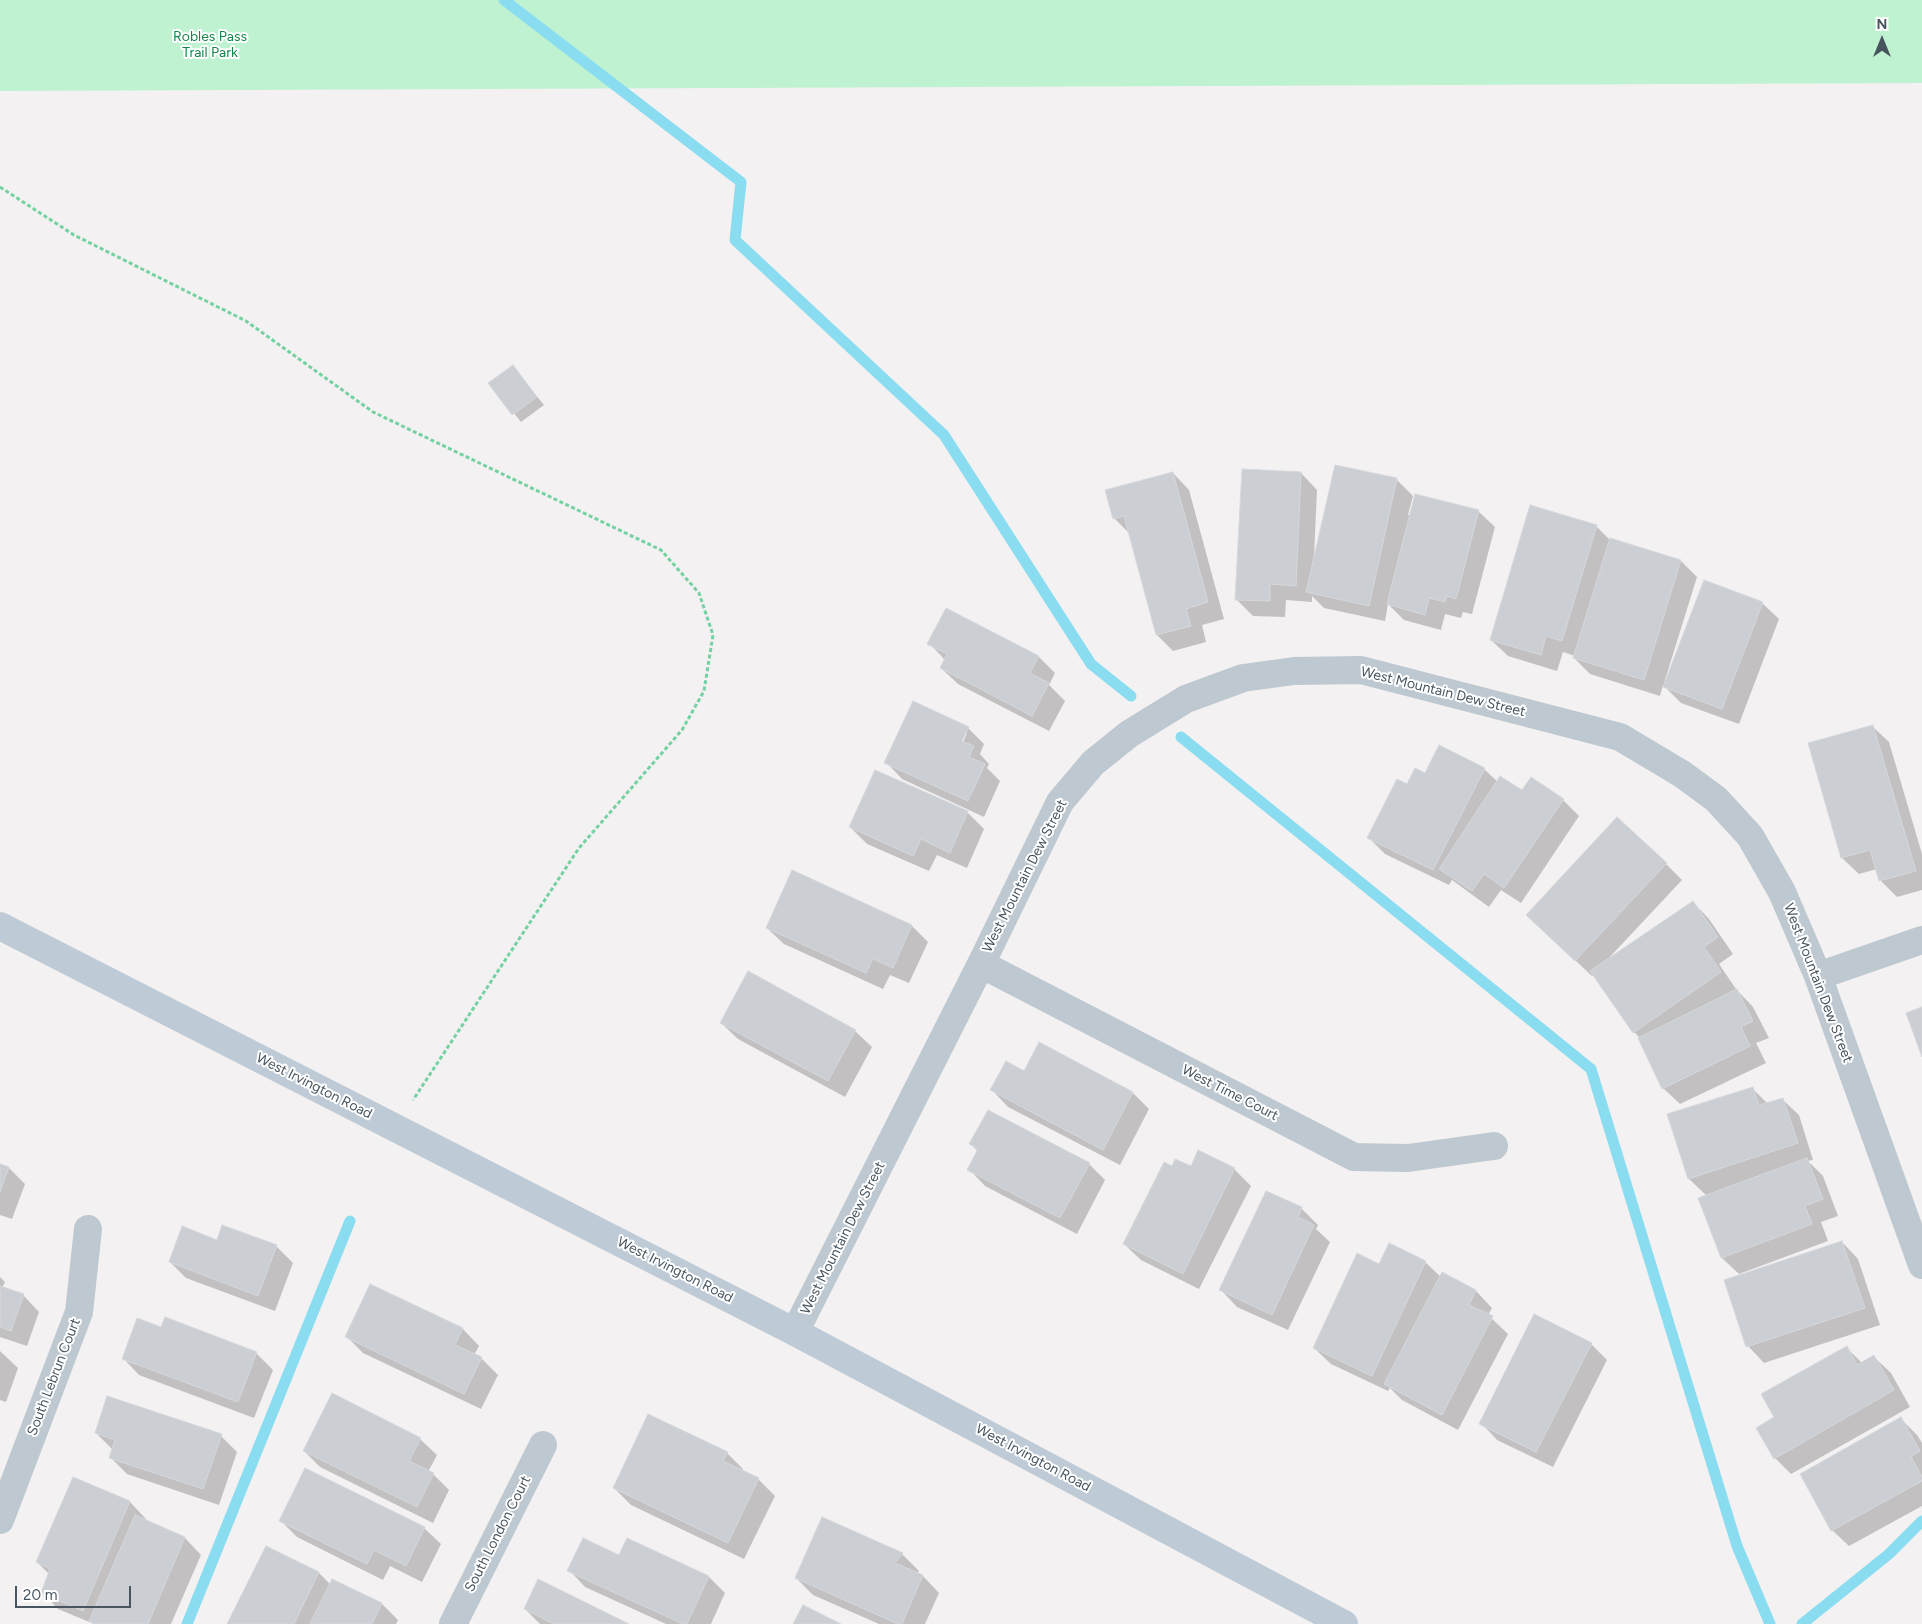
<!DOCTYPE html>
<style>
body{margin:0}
#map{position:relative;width:1922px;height:1624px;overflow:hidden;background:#f3f1f1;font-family:Figtree,sans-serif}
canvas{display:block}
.north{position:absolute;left:1857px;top:15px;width:50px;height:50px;-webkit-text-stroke:4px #fff;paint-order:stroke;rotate:0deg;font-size:14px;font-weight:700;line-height:20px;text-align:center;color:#48555f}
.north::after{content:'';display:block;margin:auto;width:18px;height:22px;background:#48555f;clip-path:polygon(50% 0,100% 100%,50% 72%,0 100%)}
.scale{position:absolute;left:15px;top:1586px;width:116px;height:22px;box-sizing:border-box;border:2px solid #48555f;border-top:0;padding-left:6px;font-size:15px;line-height:18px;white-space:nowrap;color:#48555f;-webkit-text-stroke:4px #fff;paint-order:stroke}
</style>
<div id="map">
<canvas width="1922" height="1624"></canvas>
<div class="north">N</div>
<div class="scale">20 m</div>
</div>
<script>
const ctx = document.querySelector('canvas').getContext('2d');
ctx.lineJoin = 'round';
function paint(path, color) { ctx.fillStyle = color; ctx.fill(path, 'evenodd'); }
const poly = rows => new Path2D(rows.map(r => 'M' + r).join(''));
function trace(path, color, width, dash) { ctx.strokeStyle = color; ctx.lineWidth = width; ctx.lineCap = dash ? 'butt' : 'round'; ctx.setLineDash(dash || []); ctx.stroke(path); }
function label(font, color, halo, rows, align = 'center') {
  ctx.font = font + ' Figtree,sans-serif'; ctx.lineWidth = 4; ctx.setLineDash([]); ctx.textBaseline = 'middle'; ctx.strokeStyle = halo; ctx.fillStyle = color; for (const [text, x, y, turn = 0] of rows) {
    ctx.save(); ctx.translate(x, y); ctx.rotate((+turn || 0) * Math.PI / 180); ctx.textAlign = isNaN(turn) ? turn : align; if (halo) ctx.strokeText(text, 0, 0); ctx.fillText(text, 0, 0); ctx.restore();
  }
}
paint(poly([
 [0,0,1922,0,1922,83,0,91]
]), '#bef2d1');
paint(poly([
 [512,366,544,405,521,422,490,383],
 [1173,473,1189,490,1224,619,1202,625,1206,642,1173,651,1157,635,1130,534,1114,518],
 [1301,473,1317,490,1314,557,1396,479,1413,496,1408,515,1478,511,1495,527,1472,614,1463,612,1461,618,1445,614,1441,630,1404,620,1388,604,1385,621,1324,608,1312,596,1312,602,1286,600,1285,617,1253,616,1236,599],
 [1596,526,1611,541,1611,540,1681,561,1697,577,1665,680,1667,681,1762,603,1779,619,1739,724,1681,703,1663,685,1660,696,1590,674,1574,658,1575,656,1563,652,1557,671,1508,656,1491,640],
 [929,643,1039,657,1055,673,1049,685,1065,701,1049,731,958,684,941,668,945,660],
 [1872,726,1889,742,1922,854,1922,890,1897,897,1881,881,1877,869,1859,874,1842,858,1809,744],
 [968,728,984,744,980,754,989,764,987,768,1000,781,984,817,902,779,886,762],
 [964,733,967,733,961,747,958,746],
 [1484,769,1498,782,1523,792,1563,800,1579,816,1521,903,1501,890,1489,907,1452,880,1449,885,1385,854,1369,838,1407,786,1425,775],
 [875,771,967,812,984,829,967,868,937,855,929,871,867,844,850,827],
 [1666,864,1682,880,1608,959,1693,902,1709,919,1733,954,1719,964,1736,989,1753,1007,1769,1038,1756,1043,1766,1063,1680,1104,1663,1088,1640,1038,1634,1032,1594,975,1592,976,1544,931],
 [912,926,928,942,909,983,890,975,883,989,784,944,767,928],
 [721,1023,855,1031,872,1047,845,1097,738,1039],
 [1039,1044,1133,1093,1149,1109,1120,1165,1008,1107,992,1090,1024,1072],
 [1752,1088,1768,1104,1782,1099,1799,1115,1813,1160,1808,1161,1823,1176,1838,1216,1821,1222,1828,1241,1739,1274,1722,1258,1700,1199,1707,1196,1689,1179],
 [971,1144,1089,1164,1105,1180,1077,1234,985,1186,969,1169,978,1152],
 [0,1165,9,1168,25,1184,12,1219,0,1215],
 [1172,1167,1234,1169,1251,1186,1199,1289,1141,1260,1124,1244],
 [1267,1192,1302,1209,1318,1225,1316,1229,1330,1242,1288,1330,1237,1307,1221,1290],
 [1842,1242,1858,1259,1880,1325,1764,1363,1748,1346],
 [276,1246,293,1263,275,1311,186,1278,170,1262],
 [1425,1262,1441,1277,1442,1274,1476,1291,1492,1308,1488,1315,1508,1334,1458,1430,1402,1400,1390,1388,1388,1391,1331,1364,1314,1348,1380,1266],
 [0,1277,5,1282,2,1288,23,1295,39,1312,27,1346,0,1337],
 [371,1286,463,1329,479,1346,474,1355,481,1358,498,1375,481,1409,363,1353,347,1337],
 [162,1329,256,1353,273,1370,254,1418,139,1375,123,1358],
 [1591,1344,1607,1360,1553,1467,1497,1440,1481,1423],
 [1846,1347,1862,1363,1874,1357,1891,1373,1910,1407,1791,1474,1775,1458,1776,1418],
 [0,1351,18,1368,6,1402,0,1400],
 [1901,1419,1917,1435,1922,1443,1922,1506,1849,1546,1832,1530],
 [96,1433,221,1436,237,1452,219,1505,127,1474,110,1457,113,1450],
 [420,1439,437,1455,428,1472,433,1474,449,1490,433,1523,320,1467,304,1451],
 [727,1453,743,1469,742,1471,758,1479,775,1496,744,1559,631,1505,614,1488],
 [73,1479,130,1502,146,1519,145,1521,185,1538,201,1555,171,1624,94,1624,58,1609,42,1592,49,1574,37,1562],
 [823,1519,902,1554,919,1571,916,1574,923,1576,939,1593,925,1624,879,1624,813,1595,796,1578],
 [281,1521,424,1528,441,1544,422,1582,390,1566,383,1580,297,1537],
 [628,1540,709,1577,725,1593,711,1624,666,1624,585,1587,569,1570,620,1557],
 [266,1548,319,1573,331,1585,333,1581,382,1604,398,1620,396,1624,229,1624],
 [525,1609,626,1624,540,1624]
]), '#0003');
trace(poly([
 [504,0,741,182,735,240,944,435,1091,664,1131,696],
 [1181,737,1591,1069,1737,1546,1770,1624],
 [187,1624,350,1221],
 [1802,1624,1889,1554,1922,1521]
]), '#8addf0', 11);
const building = poly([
 [513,365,537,397,512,415,488,383,513,365],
 [1335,465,1397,478,1369,606,1306,592,1335,465],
 [1242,469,1301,472,1296,586,1270,584,1270,601,1235,600,1242,469],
 [1173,472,1208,602,1186,609,1191,626,1156,635,1124,516,1113,519,1105,490,1173,472],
 [1415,494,1479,510,1456,599,1447,596,1445,602,1429,598,1425,615,1387,604,1415,494],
 [1530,505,1597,525,1562,641,1546,636,1541,655,1490,640,1530,505],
 [1610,538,1681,560,1644,680,1573,658,1610,538],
 [1704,580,1763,602,1722,709,1663,687,1704,580],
 [946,608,1039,656,1030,673,1049,683,1032,716,940,668,947,654,927,644,946,608],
 [913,701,969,727,962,741,974,746,969,757,985,764,968,801,884,763,913,701],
 [1873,725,1916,871,1879,881,1870,850,1841,858,1808,743,1873,725],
 [1439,745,1485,768,1433,870,1367,838,1397,779,1407,784,1415,768,1425,773,1439,745],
 [875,770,968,811,950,853,921,839,913,856,849,827,875,770],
 [1500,776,1522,790,1531,777,1564,799,1504,888,1484,874,1472,891,1439,869,1500,776],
 [1617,817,1667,863,1575,961,1526,915,1617,817],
 [792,870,912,925,893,968,873,959,866,973,766,928,792,870],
 [1693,901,1718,937,1704,947,1721,972,1633,1033,1590,971,1693,901],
 [748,971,856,1030,828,1081,720,1023,748,971],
 [1737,989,1753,1021,1741,1027,1750,1046,1662,1089,1638,1038,1737,989],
 [1922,1007,1922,1057,1906,1013,1922,1007],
 [1039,1042,1133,1092,1103,1150,990,1090,1006,1061,1024,1071,1039,1042],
 [1753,1087,1759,1105,1783,1098,1798,1143,1688,1179,1667,1114,1753,1087],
 [988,1110,1090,1163,1060,1218,967,1170,978,1149,969,1144,988,1110],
 [1198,1150,1235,1168,1183,1274,1123,1244,1164,1162,1172,1166,1175,1159,1191,1166,1198,1150],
 [1807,1158,1823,1199,1805,1206,1812,1224,1721,1258,1698,1198,1807,1158],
 [0,1164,9,1167,0,1192,0,1164],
 [1266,1191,1302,1207,1298,1217,1314,1225,1272,1315,1219,1290,1266,1191],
 [222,1225,277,1245,258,1296,169,1262,182,1226,217,1240,222,1225],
 [1842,1241,1865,1308,1746,1347,1724,1280,1842,1241],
 [1389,1243,1426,1261,1372,1376,1313,1348,1357,1253,1379,1264,1389,1243],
 [1442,1272,1476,1290,1469,1305,1493,1316,1442,1415,1384,1384,1442,1272],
 [370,1284,463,1328,455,1345,482,1357,464,1394,345,1337,370,1284],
 [0,1286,24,1294,11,1331,0,1327,0,1286],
 [1534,1314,1592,1343,1536,1452,1479,1424,1534,1314],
 [165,1317,257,1352,238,1402,122,1359,137,1318,161,1327,165,1317],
 [1847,1346,1857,1365,1874,1355,1894,1390,1774,1459,1756,1428,1774,1417,1761,1394,1847,1346],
 [332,1393,421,1438,409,1461,434,1473,417,1507,303,1451,332,1393],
 [107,1396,222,1434,203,1489,109,1458,115,1440,95,1433,107,1396],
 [648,1414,728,1452,723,1461,759,1478,728,1543,613,1488,648,1414],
 [1901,1417,1920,1451,1911,1457,1922,1477,1922,1481,1831,1531,1800,1474,1901,1417],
 [305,1468,425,1527,406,1566,374,1550,367,1564,279,1521,305,1468],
 [73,1477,130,1501,83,1611,41,1593,50,1569,36,1562,73,1477],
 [135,1515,185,1537,148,1624,96,1624,89,1621,135,1515],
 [822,1517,903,1553,895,1563,923,1575,902,1624,898,1624,795,1578,822,1517],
 [583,1538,619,1555,627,1538,709,1576,687,1624,683,1624,567,1571,583,1538],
 [266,1546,319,1572,294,1624,227,1624,266,1546],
 [332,1579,382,1603,372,1624,310,1624,332,1579],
 [538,1579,629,1624,554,1624,524,1609,538,1579],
 [803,1605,841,1624,793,1624,803,1605]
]);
paint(building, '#cbced3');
trace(building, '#d5d7dc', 1);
trace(poly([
 [0,187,74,235,246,321,373,412,661,550,699,593,713,635,704,691,682,730,579,848,413,1100]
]), '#74d2a2', 3, [4, 2.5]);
trace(poly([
 [981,964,1354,1157,1408,1158,1494,1146],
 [1818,976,1922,940],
 [795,1332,981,964,1060,802,1093,763,1129,734,1186,699,1243,678,1294,671,1361,670,1620,737,1682,774,1716,799,1750,836,1782,892,1818,976,1922,1265],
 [0,1520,79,1312,88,1229],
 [453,1624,543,1445]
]), '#bec8d0', 28);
trace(poly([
 [0,926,795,1332,1344,1624]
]), '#becad5', 28);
label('14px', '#13864a', '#fff', [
 ["Robles Pass",210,37],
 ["Trail Park",210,53]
]);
label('14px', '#48555f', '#fff', [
 ["West Mountain Dew Street",1443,692,14],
 ["West Mountain Dew Street",1025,876,-63],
 ["West Mountain Dew Street",1818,983,69],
 ["West Irvington Road",314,1086,27],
 ["West Time Court",1230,1093,27],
 ["West Mountain Dew Street",843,1238,-63],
 ["West Irvington Road",675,1270,27],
 ["South Lebrun Court",54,1377,-69],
 ["West Irvington Road",1033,1458,28],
 ["South London Court",498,1534,-63]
]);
</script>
